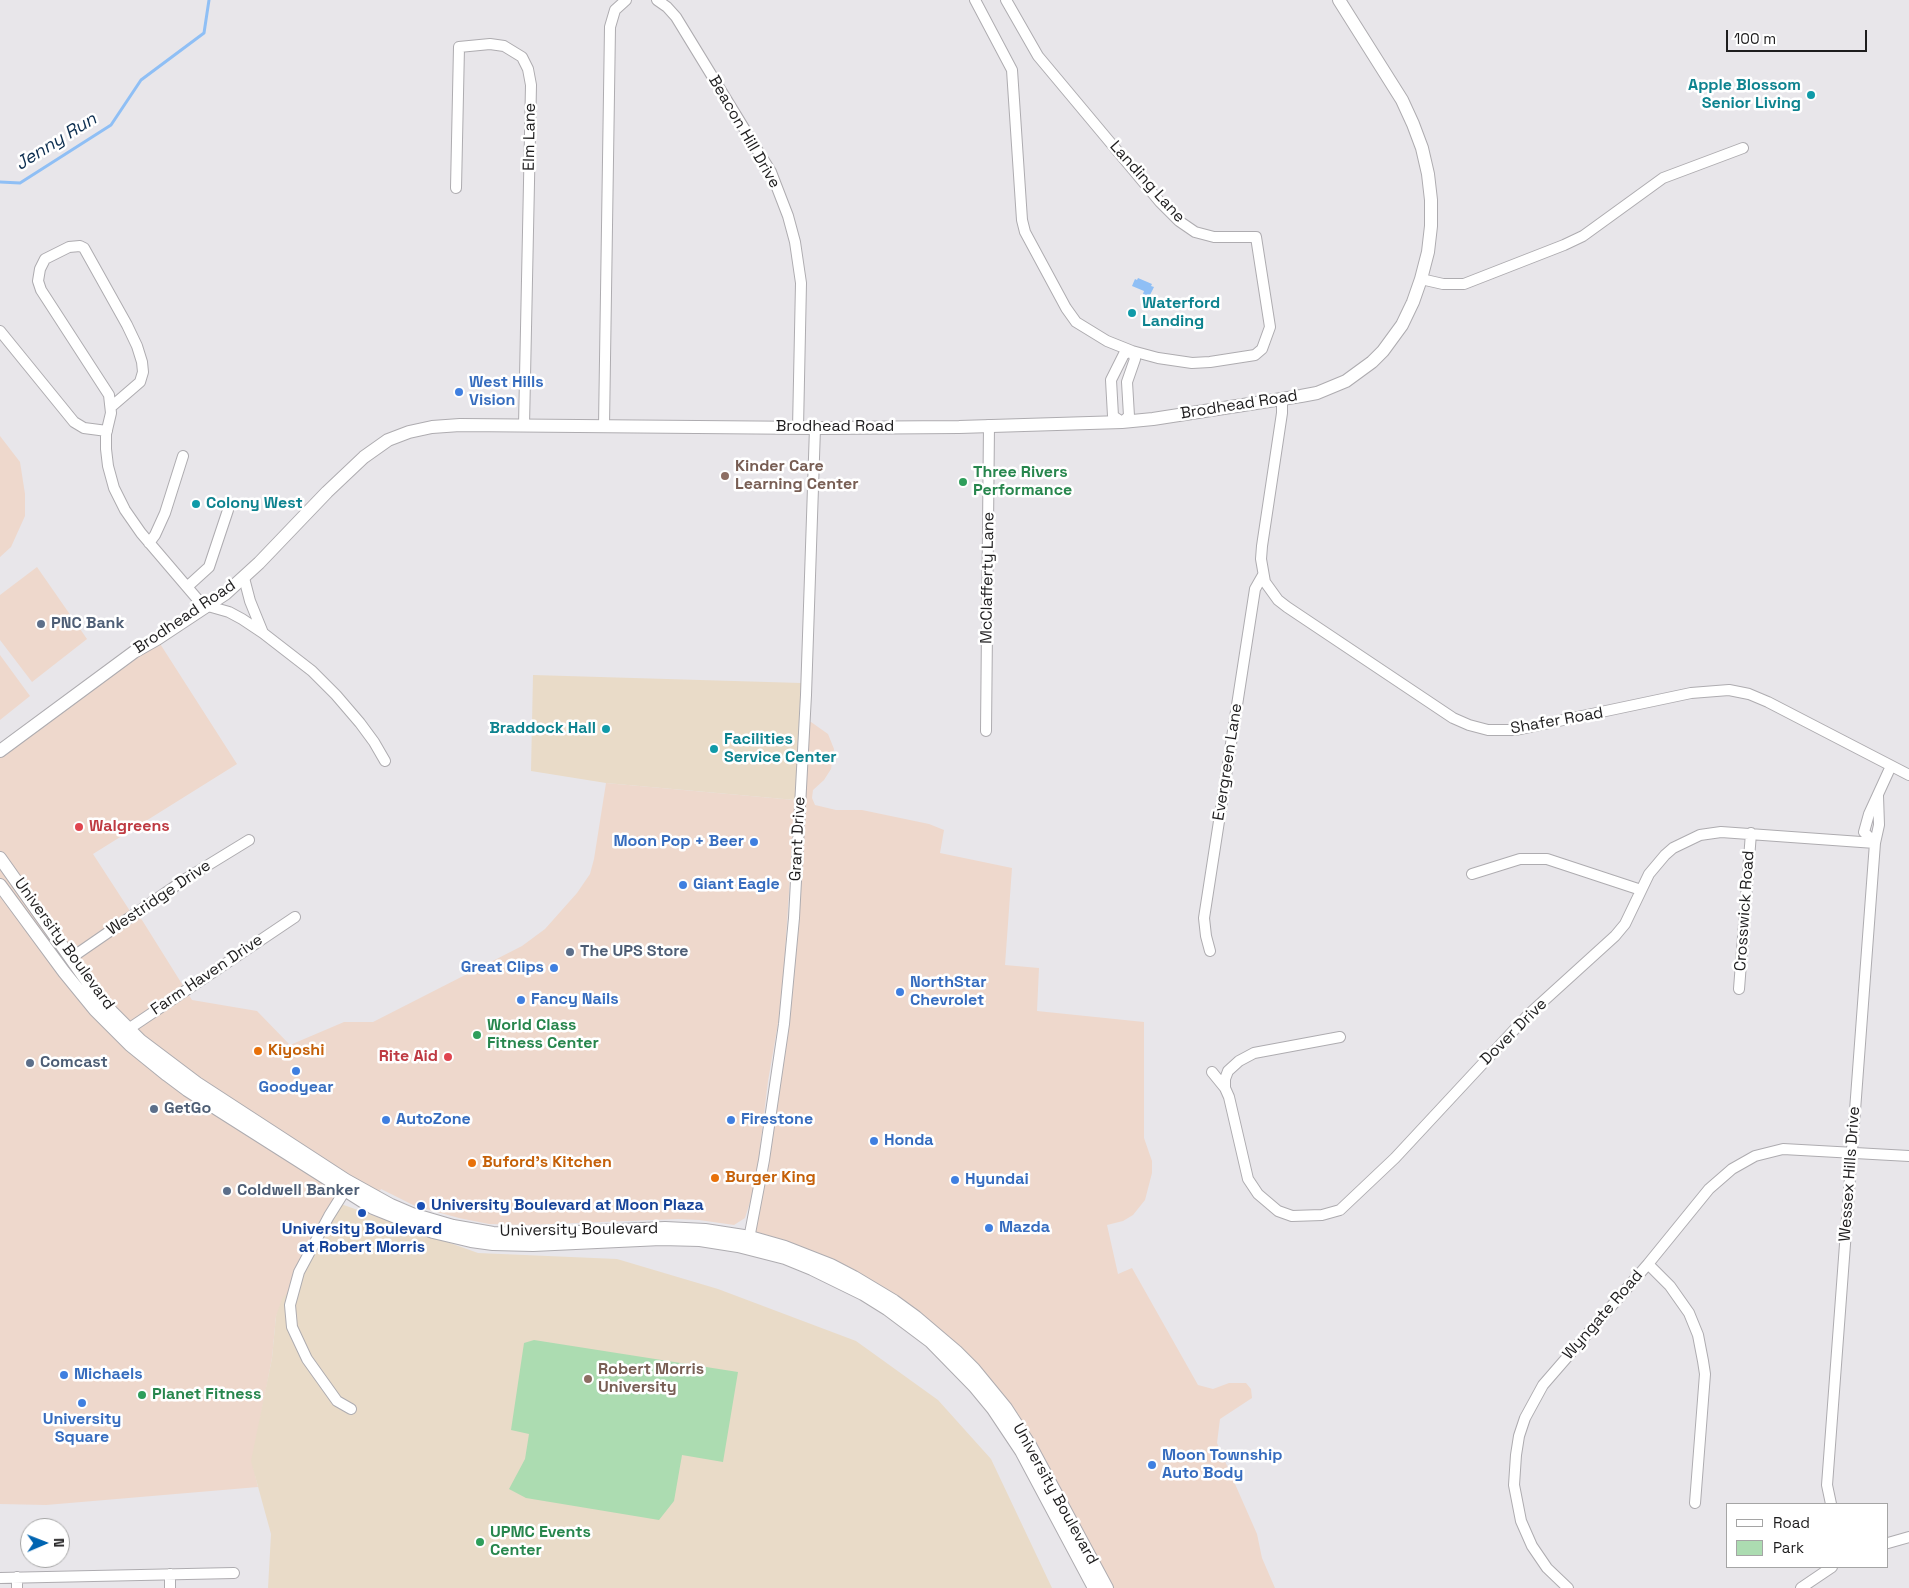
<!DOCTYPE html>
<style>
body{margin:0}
#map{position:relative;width:1909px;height:1588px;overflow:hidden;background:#e8e6ea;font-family:"Space Grotesk",sans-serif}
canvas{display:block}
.legend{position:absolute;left:1726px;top:1503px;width:162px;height:65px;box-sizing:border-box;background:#fff;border:1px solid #a5a5a5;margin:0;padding:6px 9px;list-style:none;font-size:15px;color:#1e1d1e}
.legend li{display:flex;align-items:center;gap:10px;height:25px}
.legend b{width:25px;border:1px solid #a5a5a5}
.north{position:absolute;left:20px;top:1518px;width:50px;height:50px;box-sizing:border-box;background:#fff;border:1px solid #a5a5a5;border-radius:50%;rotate:89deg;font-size:14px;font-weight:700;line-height:20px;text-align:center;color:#1e1d1e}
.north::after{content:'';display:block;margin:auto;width:18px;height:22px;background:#0064b1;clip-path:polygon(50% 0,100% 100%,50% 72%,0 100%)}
.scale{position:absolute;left:1726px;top:30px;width:141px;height:22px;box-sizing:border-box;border:2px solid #1e1d1e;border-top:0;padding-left:6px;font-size:15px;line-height:18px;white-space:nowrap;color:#1e1d1e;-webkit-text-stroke:4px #fff;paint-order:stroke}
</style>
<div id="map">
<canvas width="1909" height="1588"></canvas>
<ul class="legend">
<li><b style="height:6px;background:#fff"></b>Road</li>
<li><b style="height:14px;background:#acdcb1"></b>Park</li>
</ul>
<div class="north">N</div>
<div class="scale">100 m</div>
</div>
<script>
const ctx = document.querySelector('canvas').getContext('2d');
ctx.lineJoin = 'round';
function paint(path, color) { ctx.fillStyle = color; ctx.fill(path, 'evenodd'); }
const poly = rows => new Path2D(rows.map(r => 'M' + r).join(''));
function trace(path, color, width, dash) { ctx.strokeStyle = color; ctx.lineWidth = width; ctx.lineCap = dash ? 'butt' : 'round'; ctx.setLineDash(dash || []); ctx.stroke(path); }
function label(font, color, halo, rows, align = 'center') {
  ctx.font = font + ' "Space Grotesk",sans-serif'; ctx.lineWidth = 5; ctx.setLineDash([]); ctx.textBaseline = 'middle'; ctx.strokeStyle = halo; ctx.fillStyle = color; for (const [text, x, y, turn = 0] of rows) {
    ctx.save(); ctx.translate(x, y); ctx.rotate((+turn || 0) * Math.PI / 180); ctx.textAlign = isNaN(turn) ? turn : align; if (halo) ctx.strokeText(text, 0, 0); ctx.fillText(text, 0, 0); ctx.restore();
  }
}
paint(poly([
 [0,436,20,462,25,494,25,516,11,547,0,557],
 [37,567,87,639,32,682,0,640,0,595],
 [157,639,237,764,93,854,130,911,142,920,192,1000,257,1011,290,1045,344,1022,373,1022,522,946,545,929,577,893,590,874,594,859,606,783,795,800,785,954,779,1018,768,1081,759,1156,753,1193,745,1218,734,1225,699,1220,678,1219,526,1225,489,1224,459,1218,415,1206,381,1189,376,1197,353,1185,276,1316,272,1358,252,1461,258,1487,46,1505,0,1504,0,751],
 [0,655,30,696,0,720],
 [805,722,811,722,828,734,834,749,831,769,824,780,813,790,812,798,815,805,836,810,862,810,929,824,944,830,940,853,1012,868,1005,965,1039,968,1037,1011,1144,1022,1144,1138,1152,1161,1152,1173,1145,1200,1133,1215,1123,1221,1107,1225,1118,1274,1132,1268,1198,1385,1213,1389,1229,1383,1246,1383,1251,1389,1252,1398,1220,1419,1217,1443,1257,1534,1262,1558,1275,1588,1107,1588,956,1351,750,1237,784,1023]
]), '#eed8cc');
paint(poly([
 [533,675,801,683,795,800,606,783,531,771],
 [341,1204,478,1253,617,1259,718,1289,856,1341,938,1400,991,1459,1052,1588,268,1588,271,1534,251,1461,272,1358,276,1316,282,1299,301,1277]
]), '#e9dbc8');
paint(poly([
 [534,1340,738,1372,723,1462,682,1455,674,1501,659,1520,526,1498,509,1489,525,1459,529,1434,511,1430,524,1343]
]), '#acdcb1');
paint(poly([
 [1138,278,1152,284,1151,286,1154,287,1149,297,1143,294,1144,291,1132,286,1135,279,1137,280]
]), '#8fbff5');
trace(poly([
 [0,182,20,183,111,125,141,80,204,33,209,0]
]), '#8fbff5', 3);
const minor = poly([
 [657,0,667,7,676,17,753,143,771,172,788,216,795,242,801,283,798,428],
 [975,0,1012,70,1022,220,1025,232,1066,308,1076,322,1107,341,1132,351,1158,358,1192,363,1210,362,1255,355,1262,349,1270,327,1256,237,1214,237,1195,232,1179,221,1160,202,1038,56,1006,0],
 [456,188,459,47,490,44,504,46,522,57,528,69,531,85,524,426],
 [1421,279,1443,284,1464,284,1564,245,1583,236,1663,178,1743,148],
 [0,331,74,422,84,428,107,431],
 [1132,351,1135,359,1127,382,1129,416,1122,422,1113,416,1111,380,1124,354,1132,351],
 [1282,399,1282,413,1262,546,1261,559,1265,582,1278,600,1287,607,1453,718,1469,725,1488,730,1516,730,1691,693,1729,690,1749,694,1768,702,1909,775],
 [111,407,140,382,143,372,142,362,137,346,127,325,84,248,80,246,69,247,45,259,40,269,38,281,41,290,109,395,111,413,106,434,106,449,108,466,114,488,125,510,141,533,205,608],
 [604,426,610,27,615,10,626,0],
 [149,543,155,535,165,513,183,456],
 [244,578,250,601,263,633],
 [187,587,209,567,228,510],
 [208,606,229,612,242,619,263,633,312,671,336,695,360,723,374,742,385,761],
 [986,731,989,425],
 [1875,843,1864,832,1869,814,1891,766],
 [1472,874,1520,859,1547,859,1641,890],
 [1210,951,1206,936,1204,918,1255,589,1263,575],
 [71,958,187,878,249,840],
 [1739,989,1751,833],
 [124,1032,295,917],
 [1212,1072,1225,1088,1229,1097,1248,1179,1258,1194,1278,1211,1292,1216,1322,1215,1340,1210,1395,1158,1528,1015,1615,936,1625,924,1649,874,1665,855,1673,848,1700,835,1721,832,1875,843],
 [1225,1088,1225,1079,1228,1071,1239,1061,1254,1053,1340,1037],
 [344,1192,329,1216,299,1272,290,1305,292,1327,307,1359,337,1401,351,1409],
 [748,1244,764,1160,784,1024,794,918,806,695,815,428],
 [1648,1264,1670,1286,1689,1313,1698,1335,1703,1361,1705,1374,1695,1503],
 [1831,1504,1827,1485,1875,843,1879,825,1878,796],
 [1888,1543,1909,1537],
 [170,1574,170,1588],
 [17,1577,17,1588],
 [0,1578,234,1573],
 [1568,1588,1547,1568,1532,1546,1521,1521,1514,1485,1516,1455,1519,1436,1525,1418,1543,1385,1648,1264,1709,1189,1732,1169,1755,1156,1783,1149,1909,1156],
 [1801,1588,1832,1567]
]);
const major = poly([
 [0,751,134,652,157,639,225,594,259,563,327,492,364,457,388,440,409,432,432,427,460,425,815,428,959,427,1122,422,1153,419,1301,396,1317,393,1346,381,1372,362,1383,351,1402,325,1413,302,1421,279,1428,252,1431,226,1431,200,1428,174,1422,148,1413,124,1402,100,1339,0],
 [0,858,94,991,112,1012,140,1040,197,1083,346,1180,391,1205,412,1214,453,1226,493,1233,531,1234,665,1228,705,1230,750,1237,785,1247,831,1265,854,1277,894,1301,916,1317,956,1351,974,1369,1006,1408,1030,1445,1107,1588],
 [0,885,64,972,95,1010,130,1045,167,1075,187,1090,373,1208,433,1232,471,1241,493,1244,533,1245,661,1239,700,1240,738,1246,785,1258,812,1269,863,1294,887,1309,931,1342,974,1386,993,1409,1021,1451,1094,1588]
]);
trace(minor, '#aeacb0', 12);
trace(major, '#aeacb0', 14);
trace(minor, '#fff', 10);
trace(major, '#fff', 12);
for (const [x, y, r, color] of [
 [1811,95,5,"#0f9aa8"],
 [1132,313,5,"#0f9aa8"],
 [459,392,5,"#3f7fe0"],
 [725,476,5,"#8d6e63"],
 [963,482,5,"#2e9e5b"],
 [196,504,5,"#0f9aa8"],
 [41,624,5,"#5c6f8a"],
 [606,729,5,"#0f9aa8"],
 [714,749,5,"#0f9aa8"],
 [79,827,5,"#e0444e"],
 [754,842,5,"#3f7fe0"],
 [683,885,5,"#3f7fe0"],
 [570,952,5,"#5c6f8a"],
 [554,968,5,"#3f7fe0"],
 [900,992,5,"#3f7fe0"],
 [521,1000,5,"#3f7fe0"],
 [477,1035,5,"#2e9e5b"],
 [258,1051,5,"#e8710a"],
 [448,1057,5,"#e0444e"],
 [30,1063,5,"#5c6f8a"],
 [296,1071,5,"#3f7fe0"],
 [154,1109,5,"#5c6f8a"],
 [386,1120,5,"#3f7fe0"],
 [731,1120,5,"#3f7fe0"],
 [874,1141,5,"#3f7fe0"],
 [472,1163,5,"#e8710a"],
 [715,1178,5,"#e8710a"],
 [955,1180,5,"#3f7fe0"],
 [227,1191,5,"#5c6f8a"],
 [421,1206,5,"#1a4fb4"],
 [362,1213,5,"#1a4fb4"],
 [989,1228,5,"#3f7fe0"],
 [64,1375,5,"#3f7fe0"],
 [588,1379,5,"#8d6e63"],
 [142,1395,5,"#2e9e5b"],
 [82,1403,5,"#3f7fe0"],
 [1152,1465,5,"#3f7fe0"],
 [480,1542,5,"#2e9e5b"]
]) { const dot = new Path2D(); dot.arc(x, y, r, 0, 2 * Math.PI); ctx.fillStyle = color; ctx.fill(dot); trace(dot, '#fff', 2); }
label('bold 16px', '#0d838f', '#fff', [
 ["Apple Blossom",1801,86,"right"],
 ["Senior Living",1801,104,"right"],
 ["Waterford",1142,304],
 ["Landing",1142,322],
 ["Colony West",206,504],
 ["Braddock Hall",596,729,"right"],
 ["Facilities",724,740],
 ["Service Center",724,758]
], 'left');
label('16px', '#1e1d1e', '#fff', [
 ["Beacon Hill Drive",744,132,60],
 ["Elm Lane",530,137,-89],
 ["Landing Lane",1147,182,48],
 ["Brodhead Road",1239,405,-9],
 ["Brodhead Road",835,427],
 ["McClafferty Lane",988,578,-89],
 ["Brodhead Road",185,617,-34],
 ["Shafer Road",1557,721,-10],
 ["Evergreen Lane",1228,762,-81],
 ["Grant Drive",798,839,-87],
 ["Westridge Drive",159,898,-34],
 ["Crosswick Road",1745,911,-86],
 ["University Boulevard",64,944,54],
 ["Farm Haven Drive",207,975,-34],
 ["Dover Drive",1514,1032,-45],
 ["Wessex Hills Drive",1850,1174,-86],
 ["University Boulevard",579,1230,-1],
 ["Wyngate Road",1603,1315,-49],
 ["University Boulevard",1055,1494,61]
]);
label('bold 16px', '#366cbe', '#fff', [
 ["West Hills",469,383],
 ["Vision",469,401],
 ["Moon Pop + Beer",744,842,"right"],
 ["Giant Eagle",693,885],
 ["Great Clips",544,968,"right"],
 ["NorthStar",910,983],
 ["Chevrolet",910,1001],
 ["Fancy Nails",531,1000],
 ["Goodyear",296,1088,"center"],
 ["AutoZone",396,1120],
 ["Firestone",741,1120],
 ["Honda",884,1141],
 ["Hyundai",965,1180],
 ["Mazda",999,1228],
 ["Michaels",74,1375],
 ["University",82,1420,"center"],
 ["Square",82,1438,"center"],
 ["Moon Township",1162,1456],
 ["Auto Body",1162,1474]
], 'left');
label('bold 16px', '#785e54', '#fff', [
 ["Kinder Care",735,467],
 ["Learning Center",735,485],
 ["Robert Morris",598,1370],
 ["University",598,1388]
], 'left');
label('bold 16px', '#27864d', '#fff', [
 ["Three Rivers",973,473],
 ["Performance",973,491],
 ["World Class",487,1026],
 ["Fitness Center",487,1044],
 ["Planet Fitness",152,1395],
 ["UPMC Events",490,1533],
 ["Center",490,1551]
], 'left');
label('bold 16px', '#4e5e75', '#fff', [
 ["PNC Bank",51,624],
 ["The UPS Store",580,952],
 ["Comcast",40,1063],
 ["GetGo",164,1109],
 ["Coldwell Banker",237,1191]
], 'left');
label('bold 16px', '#be3a42', '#fff', [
 ["Walgreens",89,827],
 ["Rite Aid",438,1057,"right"]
], 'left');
label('bold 16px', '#c56008', '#fff', [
 ["Kiyoshi",268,1051],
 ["Buford's Kitchen",482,1163],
 ["Burger King",725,1178]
], 'left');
label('bold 16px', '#164399', '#fff', [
 ["University Boulevard at Moon Plaza",431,1206],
 ["University Boulevard",362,1230,"center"],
 ["at Robert Morris",362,1248,"center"]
], 'left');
label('italic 18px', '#0b2d4f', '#fff', [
 ["Jenny Run",56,142,-32]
]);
</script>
